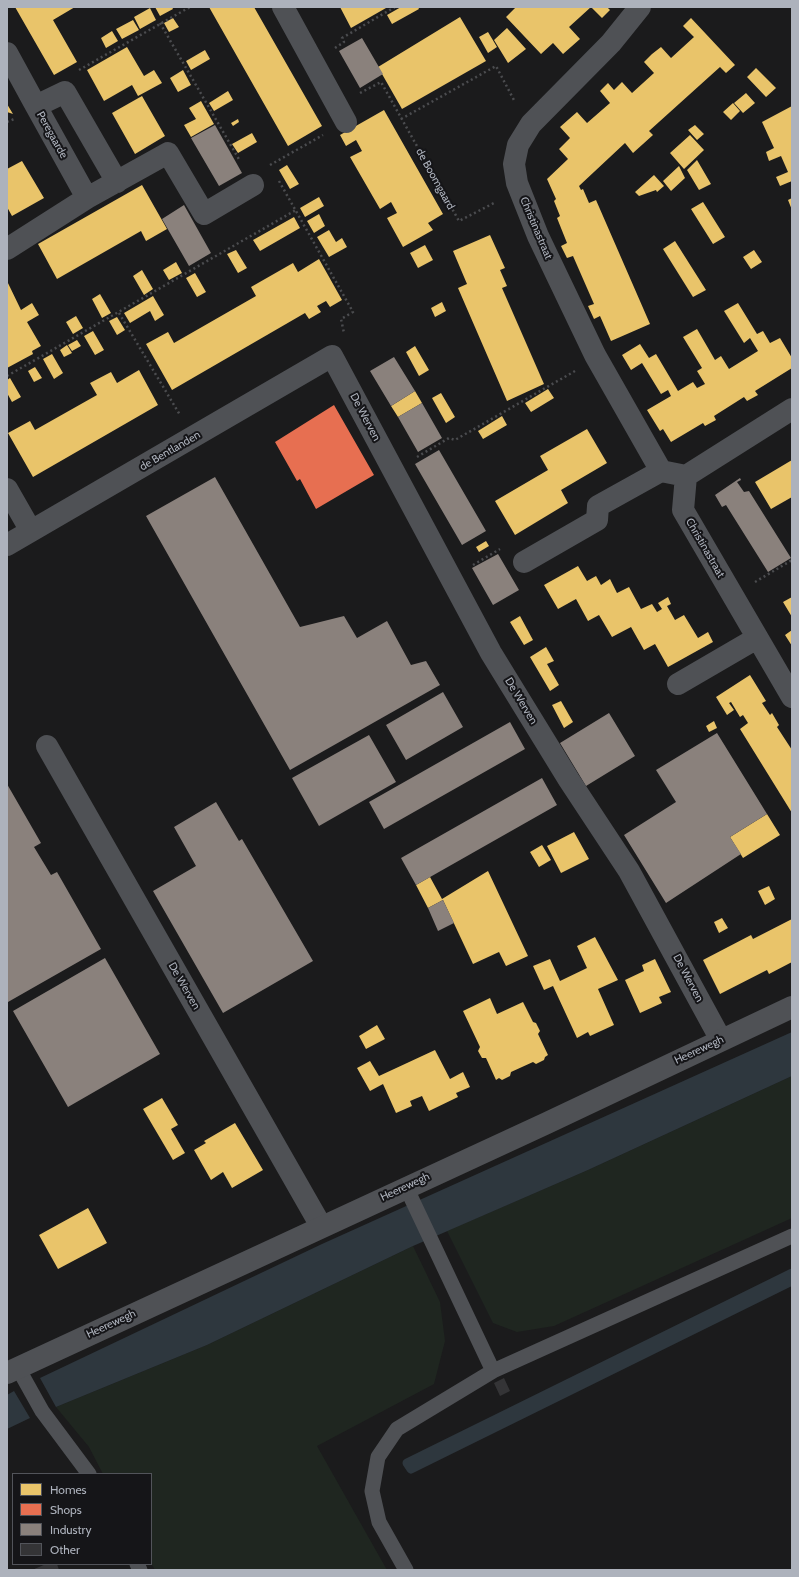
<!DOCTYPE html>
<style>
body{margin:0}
#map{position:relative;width:799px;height:1577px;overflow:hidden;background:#1b1b1c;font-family:Cabin,sans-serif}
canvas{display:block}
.frame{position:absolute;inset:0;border:8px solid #adb2bc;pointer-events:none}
.legend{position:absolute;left:12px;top:1473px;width:140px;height:92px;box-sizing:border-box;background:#151518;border:1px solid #52545a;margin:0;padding:5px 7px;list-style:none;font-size:12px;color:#adb2bc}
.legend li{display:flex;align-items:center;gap:8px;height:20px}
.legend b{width:20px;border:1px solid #52545a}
</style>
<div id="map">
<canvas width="799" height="1577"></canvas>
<div class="frame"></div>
<ul class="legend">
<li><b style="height:11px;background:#e9c46a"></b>Homes</li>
<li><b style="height:11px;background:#e76f51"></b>Shops</li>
<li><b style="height:11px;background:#8a817c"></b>Industry</li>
<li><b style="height:11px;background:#343436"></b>Other</li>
</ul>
</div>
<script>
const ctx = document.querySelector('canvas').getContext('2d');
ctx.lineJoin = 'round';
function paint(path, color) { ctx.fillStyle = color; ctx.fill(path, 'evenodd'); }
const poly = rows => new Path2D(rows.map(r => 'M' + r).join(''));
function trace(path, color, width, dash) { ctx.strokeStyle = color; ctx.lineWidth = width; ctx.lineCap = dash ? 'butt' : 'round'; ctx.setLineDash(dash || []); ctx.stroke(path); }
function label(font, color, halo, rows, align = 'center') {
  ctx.font = font + ' Cabin,sans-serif'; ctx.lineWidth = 4; ctx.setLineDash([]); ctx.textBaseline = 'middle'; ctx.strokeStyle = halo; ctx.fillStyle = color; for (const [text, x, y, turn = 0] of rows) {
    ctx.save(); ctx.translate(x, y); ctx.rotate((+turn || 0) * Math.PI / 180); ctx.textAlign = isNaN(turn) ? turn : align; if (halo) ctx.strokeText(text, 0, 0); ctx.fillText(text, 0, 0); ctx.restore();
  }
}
paint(poly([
 [792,1076,792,1218,554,1326,517,1332,493,1323,447,1231,588,1170],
 [413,1246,440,1302,445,1341,434,1384,317,1446,387,1570,155,1570,151,1563,151,1474,103,1474,89,1447,56,1407,207,1345]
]), '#1f2620');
paint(poly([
 [792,1032,792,1076,588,1170,413,1246,207,1345,56,1407,40,1378,322,1244],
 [14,1391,30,1418,7,1429,7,1395]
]), '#2e373e');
paint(poly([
 [15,7,75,7,53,20,77,62,54,75],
 [155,7,172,7,173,9,160,16],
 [209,7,254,7,322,126,288,146],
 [340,7,385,7,386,8,351,28],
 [401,7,418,7,419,9,392,24,387,15],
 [516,7,591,7,569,27,580,39,563,54,553,43,541,54,506,17],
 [591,7,607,7,610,10,602,18],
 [150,8,156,20,140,29,134,17],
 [460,17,486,61,402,109,378,67],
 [173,18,179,27,169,32,164,23],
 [691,18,735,65,726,73,720,67,649,131,653,135,633,153,625,143,579,186,581,190,583,189,589,203,596,200,650,324,611,341,600,316,594,319,588,306,594,304,573,256,567,258,561,246,567,243,557,218,560,216,554,201,556,199,547,179,568,159,559,149,570,138,560,127,577,112,587,123,610,103,600,91,608,83,614,90,622,82,632,93,654,73,644,62,652,54,661,47,671,58,694,37,683,26],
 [133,20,139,30,122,39,116,29],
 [507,28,526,49,508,63,494,40],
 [112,31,118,41,106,48,101,38],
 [488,32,497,47,488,53,479,37],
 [127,47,144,76,154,70,162,83,138,96,132,85,104,101,87,70],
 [205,50,210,59,191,70,186,61],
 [756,68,776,88,766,97,747,77],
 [183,70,191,85,178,92,170,78],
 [228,91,233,100,214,111,209,103],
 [746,93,755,103,743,113,734,103],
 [142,96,165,136,135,154,112,113],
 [201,101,214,124,191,137,184,125,196,119,189,108],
 [733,103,740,111,731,120,723,112],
 [7,104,13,114,7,112],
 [792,106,792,181,780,186,776,177,788,172,781,156,769,161,766,152,774,148,762,122],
 [384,110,443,214,428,223,433,230,403,247,387,218,397,213,391,202,380,209,350,157,362,151,356,140,346,146,340,135],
 [238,119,239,122,233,126,231,123],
 [695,125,704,134,697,140,688,130],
 [252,133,257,142,238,153,232,144],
 [690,135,704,150,684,169,670,153],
 [697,160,711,184,699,190,687,170],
 [22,161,44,198,12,216,7,207,7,169],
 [287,165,299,184,290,189,279,170],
 [679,166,685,178,671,191,663,181],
 [654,175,664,186,657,192,656,190,639,196,635,192],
 [142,185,167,229,146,241,141,231,57,279,38,244],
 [319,197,324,206,305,217,300,208],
 [792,198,792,210,788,200],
 [703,202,725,237,713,244,691,209],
 [319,214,325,226,314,233,307,221],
 [294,217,300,228,260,251,253,240],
 [329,230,336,242,342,238,347,247,329,257,317,237],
 [490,235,505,268,500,270,507,286,502,288,544,384,507,401,458,288,467,284,453,251],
 [675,241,706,290,693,297,663,249],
 [425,245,433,260,418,268,410,253],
 [236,250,247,268,238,273,227,254],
 [754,250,762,262,751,269,743,257],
 [319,259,342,300,330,307,326,301,317,306,321,312,309,319,305,313,172,390,146,344,168,332,174,343,256,296,251,287,293,263,298,272],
 [176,262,182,273,169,280,163,270],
 [142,270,153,289,144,295,133,276],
 [195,273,206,292,197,297,186,278],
 [7,281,21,310,32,303,39,315,27,322,41,346,32,351,33,354,7,368],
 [100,294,111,313,102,318,92,299],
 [153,296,164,315,155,321,150,311,130,323,124,313],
 [442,302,446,311,435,317,431,308],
 [738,303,757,334,763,331,770,343,780,338,792,358,792,368,755,391,758,395,747,401,744,397,714,416,716,420,705,426,703,423,671,442,663,429,660,431,647,410,671,396,668,390,661,394,642,363,631,370,622,355,640,344,649,358,656,354,678,391,693,382,697,388,705,384,697,371,702,368,683,337,697,329,715,360,721,356,729,369,758,351,750,338,744,343,724,311],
 [76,316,83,328,73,334,66,322],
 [117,317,125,330,117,335,109,321],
 [93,331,104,350,95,355,84,336],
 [77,340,81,346,72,351,68,345],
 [67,345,72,353,64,357,60,350],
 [415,346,429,370,419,376,406,352],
 [52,354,63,373,54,379,43,359],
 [35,367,42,378,34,382,28,371],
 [139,370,158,405,33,477,8,433,30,421,35,430,97,395,90,383,111,372,117,383],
 [10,378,21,397,12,402,7,393,7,380],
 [548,389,554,398,531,412,525,403],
 [415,391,422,403,398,417,391,406],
 [441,393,455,417,446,423,432,398],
 [502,416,507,425,483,439,478,431],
 [587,429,607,463,561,490,568,503,515,535,495,501,548,470,540,456],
 [792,460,792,497,771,509,755,482],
 [486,541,489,546,479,552,476,547],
 [578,566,587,581,596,576,601,585,610,579,617,593,629,587,641,609,652,604,657,612,662,609,658,603,668,597,671,604,667,606,675,620,684,615,698,638,708,632,713,642,668,667,655,644,644,650,631,627,612,637,599,615,588,621,576,599,558,609,544,585],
 [792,597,792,617,783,602],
 [520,616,533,640,524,645,510,622],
 [792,630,792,646,785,635],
 [546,647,554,661,547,664,559,685,550,691,530,657],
 [750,675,766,701,762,703,770,715,772,713,779,725,777,727,792,750,792,813,740,729,748,723,743,715,740,717,731,702,729,703,734,710,727,715,716,697],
 [561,701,573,722,564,728,552,705],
 [714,721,717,728,709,732,706,726],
 [767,814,780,835,743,858,730,837],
 [574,832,589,859,561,873,547,846],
 [542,845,551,860,539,867,530,852],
 [488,871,528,956,506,966,499,952,473,964,443,900,428,908,416,885,430,877,442,899],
 [769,886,775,899,765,905,758,891],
 [722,918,728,928,719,933,714,922],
 [792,919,792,962,769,974,767,970,720,994,703,960,751,935,753,939],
 [595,937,618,980,598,989,614,1025,590,1036,588,1032,577,1038,553,986,544,990,533,966,550,959,560,981,587,968,577,946],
 [655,959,671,992,659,997,662,1003,640,1013,625,980,644,971,642,965],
 [490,998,497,1014,523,1002,533,1022,536,1023,540,1031,538,1034,548,1055,545,1057,544,1060,536,1064,533,1062,511,1072,510,1076,502,1080,499,1078,496,1080,486,1058,482,1058,478,1051,480,1047,463,1011],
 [377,1025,385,1039,366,1049,359,1036],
 [435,1050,450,1079,463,1072,470,1087,456,1093,458,1097,429,1111,422,1096,410,1101,412,1106,396,1113,383,1084,370,1091,357,1068,370,1061,379,1076],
 [162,1098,178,1125,171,1129,185,1153,173,1160,143,1109],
 [235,1123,263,1170,232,1188,223,1172,211,1180,194,1150,206,1143,204,1141],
 [88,1208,107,1243,58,1269,39,1235]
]), '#e9c46a');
paint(poly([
 [334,405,374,475,316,509,300,479,297,481,275,442]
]), '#e76f51');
paint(poly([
 [362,38,383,74,360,88,339,51],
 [215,125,242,173,219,186,191,138],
 [184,205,211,253,189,266,162,219],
 [394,357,415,391,391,406,370,371],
 [422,403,442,438,418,452,398,417],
 [439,450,486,531,462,545,415,464],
 [215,477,300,627,344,616,357,638,387,621,411,665,426,661,440,685,290,770,146,516],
 [740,478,741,480,737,482,744,492,749,491,791,558,768,572,726,505,722,507,715,495],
 [498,554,519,590,493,605,472,568],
 [443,692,463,727,406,760,386,725],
 [609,713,635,756,586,786,560,743],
 [510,722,525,749,384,829,369,802],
 [717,733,767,814,730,837,741,854,666,903,624,835,676,802,656,770],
 [369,735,396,782,319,826,292,778],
 [542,778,557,805,416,885,401,858],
 [7,784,41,843,34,847,51,875,57,872,101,949,8,1002],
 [216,802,239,841,242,839,313,961,223,1013,153,891,196,866,174,827],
 [443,900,454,923,438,931,428,908],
 [105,958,160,1054,68,1107,13,1011]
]), '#8a817c');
trace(poly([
 [792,1273,407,1463,411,1469,792,1281]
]), '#2e373e', 9);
paint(poly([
 [504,1378,510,1391,500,1396,494,1383],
 [46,1564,57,1564,59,1570,32,1570]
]), '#343436');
trace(poly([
 [160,23,240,161],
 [335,48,344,42,342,38,395,7],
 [79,70,190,7],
 [360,93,381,82,459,221,496,202],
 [401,119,496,66,515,102],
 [7,122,14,119],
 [270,165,323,135],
 [279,181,353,312,341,319,344,333],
 [119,313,180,415],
 [7,376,296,210],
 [417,457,449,438,455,440,575,371],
 [473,565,500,549],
 [755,582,792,560]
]), '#4b4c4f', 2.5, [2, 3]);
trace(poly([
 [406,1187,493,1371],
 [18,1368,42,1411,89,1474],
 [137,1564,140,1570],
 [406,1570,379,1522,372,1491,378,1457,397,1429,493,1371,792,1236]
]), '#4f5155', 15);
trace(poly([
 [283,7,346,122],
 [640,7,611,43,531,124,518,145,514,164,517,183,538,236,595,355,661,471,686,476,683,510,792,697],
 [7,53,36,106],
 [87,198,36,106,65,92,117,182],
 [7,249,87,198,168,153,204,214,253,185],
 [686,476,792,409],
 [7,489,31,531],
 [7,545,332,356,491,653,569,780,629,871,721,1040],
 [524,562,597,520,598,506,661,471],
 [678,684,757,638],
 [47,746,321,1226]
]), '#4f5155', 22);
trace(poly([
 [7,1373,547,1123,792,1007]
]), '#4f5155', 22);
label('11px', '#adb2bc', '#151518', [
 ["Peregaarde",52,135,61],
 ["de Boomgaard",435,179,61],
 ["Christinastraat",536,228,67],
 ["De Werven",365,417,62],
 ["de Bentlanden",170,451,-30],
 ["Christinastraat",705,548,60],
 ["De Werven",521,701,59],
 ["De Werven",688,978,62],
 ["De Werven",184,986,60],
 ["Heerewegh",699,1050,-25],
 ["Heerewegh",405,1187,-25],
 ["Heerewegh",111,1324,-25]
]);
</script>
